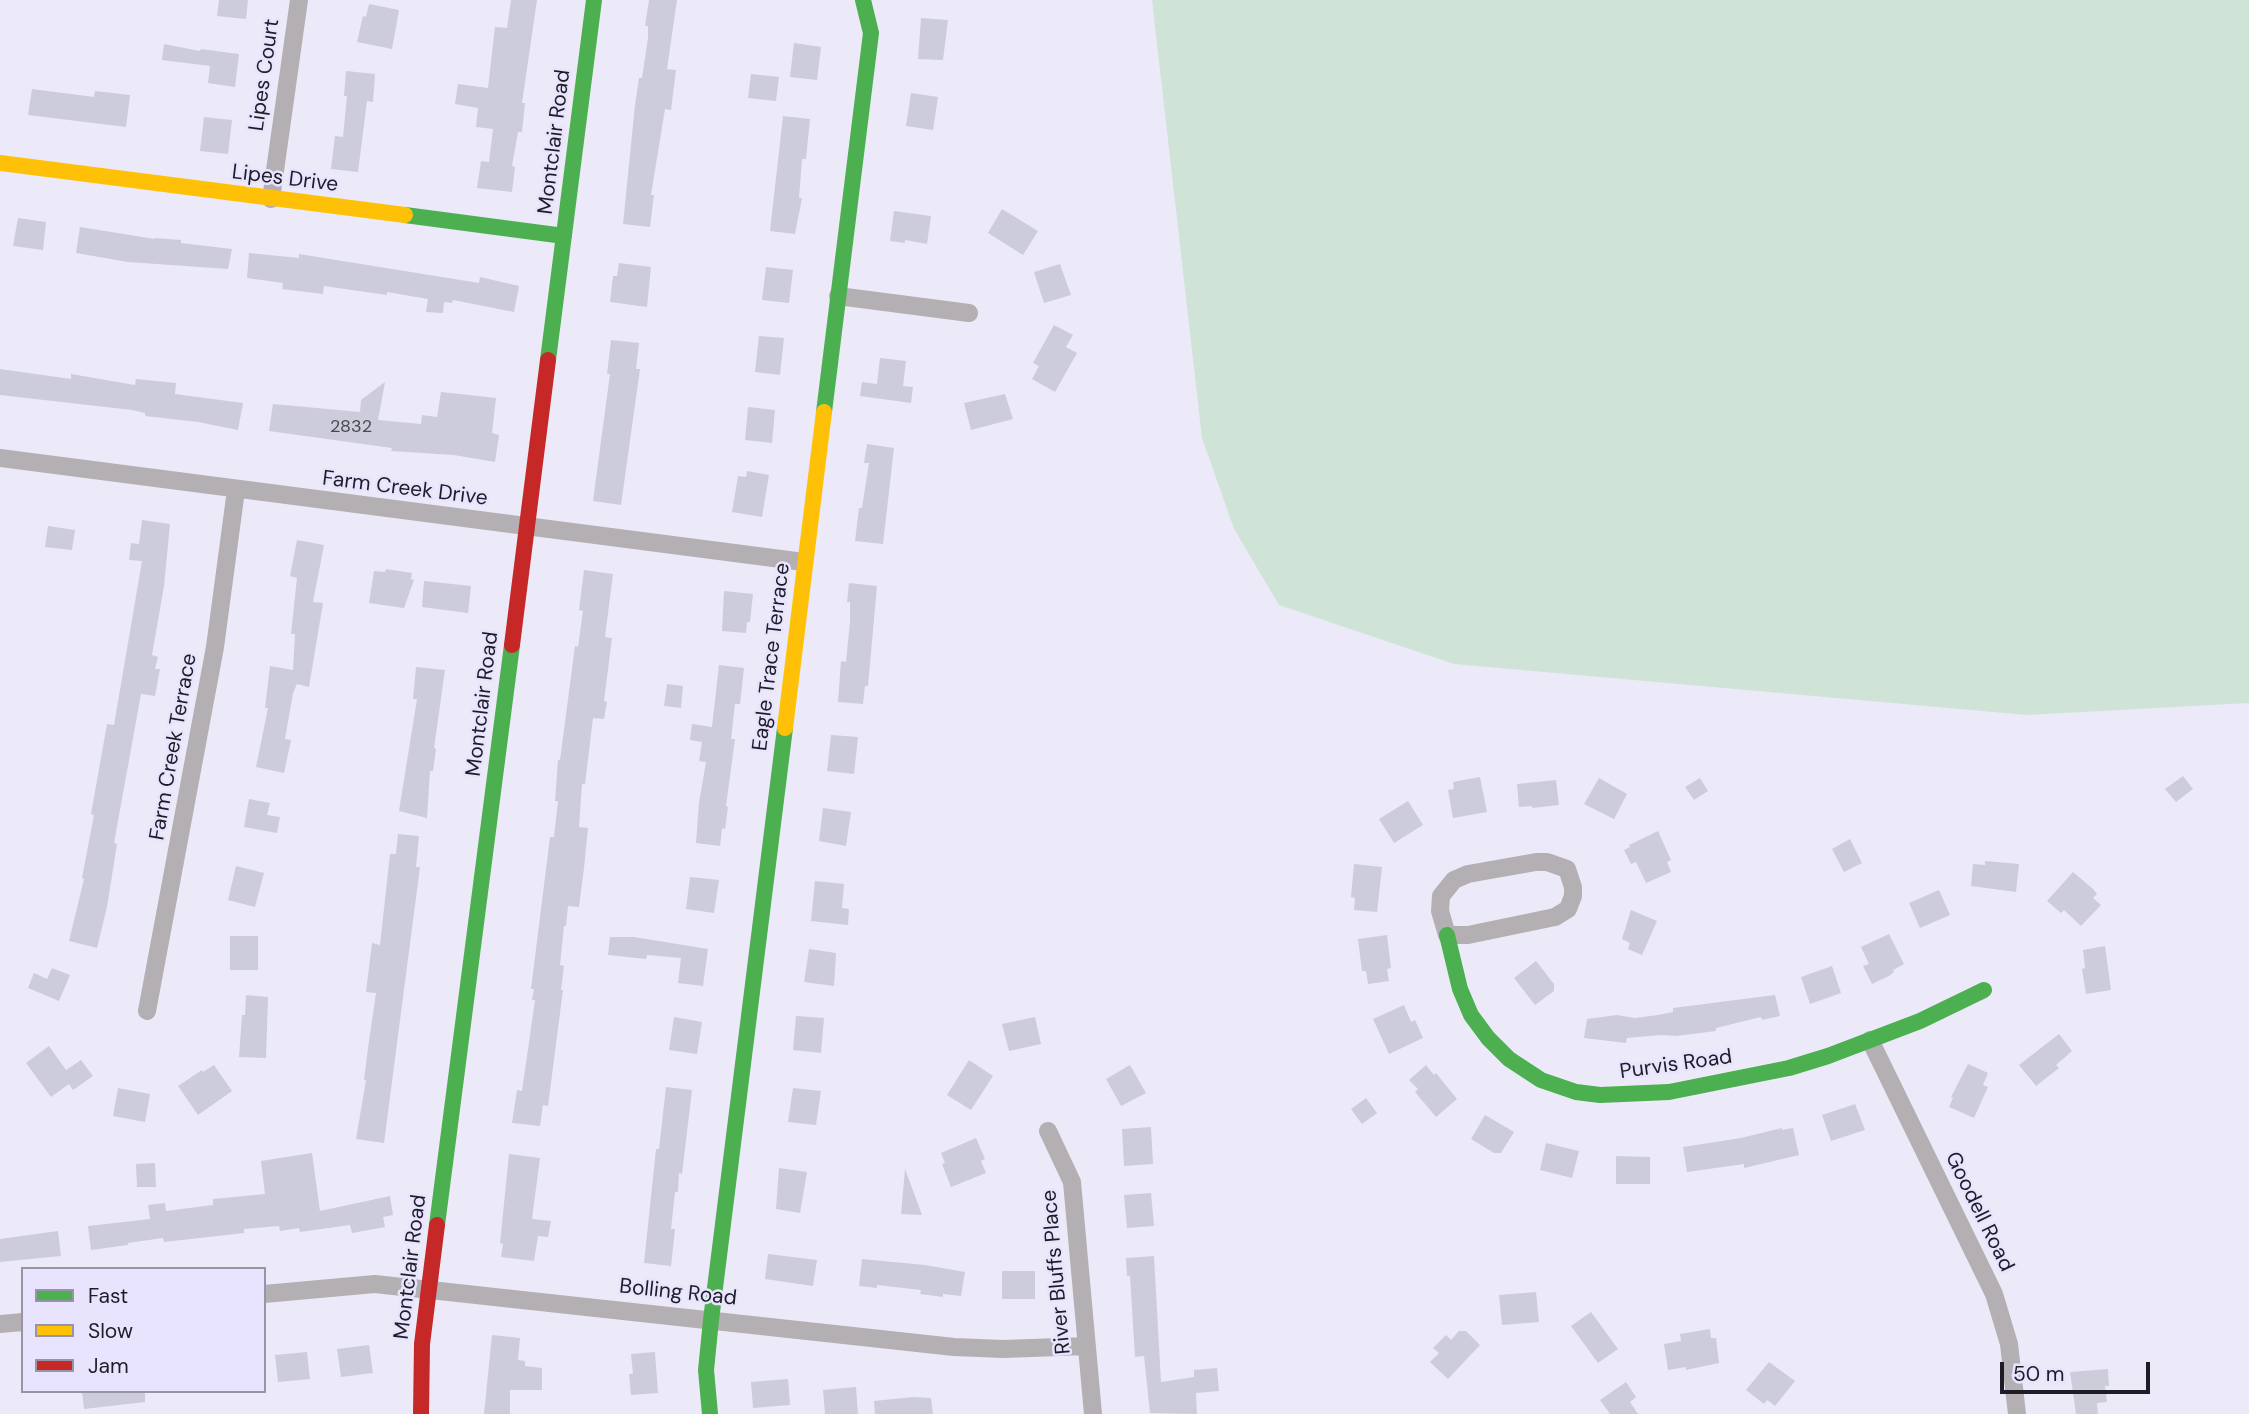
<!DOCTYPE html>
<style>
body{margin:0}
#map{position:relative;width:2249px;height:1414px;overflow:hidden;background:#eceaf8;font-family:"DM Sans",sans-serif}
canvas{display:block}
.legend{position:absolute;left:21px;top:1267px;width:245px;height:126px;box-sizing:border-box;background:#e8e4fe;border:2px solid #9794a8;margin:0;padding:9px 12px;list-style:none;font-size:21px;color:#1e1c27}
.legend li{display:flex;align-items:center;gap:14px;height:35px}
.legend b{width:35px;border:2px solid #9794a8}
.scale{position:absolute;left:2000px;top:1362px;width:150px;height:32px;box-sizing:border-box;border:4px solid #1e1c27;border-top:0;padding-left:9px;font-size:21px;line-height:24px;white-space:nowrap;color:#1e1c27;-webkit-text-stroke:5px #e8e4fe;paint-order:stroke}
</style>
<div id="map">
<canvas width="2249" height="1414"></canvas>
<ul class="legend">
<li><b style="height:9px;background:#4caf50"></b>Fast</li>
<li><b style="height:9px;background:#ffc107"></b>Slow</li>
<li><b style="height:9px;background:#c62828"></b>Jam</li>
</ul>
<div class="scale">50 m</div>
</div>
<script>
const ctx = document.querySelector('canvas').getContext('2d');
ctx.lineJoin = 'round';
function paint(path, color) { ctx.fillStyle = color; ctx.fill(path, 'evenodd'); }
const poly = rows => new Path2D(rows.map(r => 'M' + r).join(''));
function trace(path, color, width, dash) { ctx.strokeStyle = color; ctx.lineWidth = width; ctx.lineCap = dash ? 'butt' : 'round'; ctx.setLineDash(dash || []); ctx.stroke(path); }
function label(font, color, halo, rows, align = 'center') {
  ctx.font = font + ' "DM Sans",sans-serif'; ctx.lineWidth = 5; ctx.setLineDash([]); ctx.textBaseline = 'middle'; ctx.strokeStyle = halo; ctx.fillStyle = color; for (const [text, x, y, turn = 0] of rows) {
    ctx.save(); ctx.translate(x, y); ctx.rotate((+turn || 0) * Math.PI / 180); ctx.textAlign = isNaN(turn) ? turn : align; if (halo) ctx.strokeText(text, 0, 0); ctx.fillText(text, 0, 0); ctx.restore();
  }
}
paint(poly([
 [1152,0,2249,0,2249,703,2027,715,1454,664,1279,605,1234,529,1202,438]
]), '#cfe4d6');
paint(poly([
 [219,0,248,0,246,19,217,16],
 [511,0,537,0,522,103,525,103,522,132,518,132,512,166,515,167,512,192,477,188,481,161,489,162,493,129,476,127,478,108,455,104,458,84,488,88,495,27,507,28],
 [649,0,677,0,667,69,676,70,671,110,665,109,651,195,654,195,650,227,623,224,635,105,639,78,642,78,648,38,648,26,645,26],
 [369,4,399,10,392,49,357,42,363,16,366,17],
 [921,18,948,20,943,60,918,59],
 [794,43,821,47,817,80,790,77],
 [164,44,200,51,201,49,239,54,235,87,208,83,210,66,162,60],
 [346,71,375,74,373,102,367,101,358,172,331,169,335,136,343,137,347,96,344,96],
 [751,74,779,77,776,101,748,98],
 [32,89,94,97,95,91,130,95,126,127,28,115],
 [911,93,938,97,933,130,906,126],
 [783,116,810,119,806,159,802,159,799,198,802,198,795,234,770,231],
 [204,117,232,120,228,154,200,151],
 [1002,209,1038,231,1023,255,988,233],
 [894,211,931,216,927,244,905,240,905,243,890,241],
 [18,218,46,222,43,250,13,246],
 [80,227,155,239,155,238,181,240,181,243,232,249,228,269,128,262,76,253],
 [249,253,299,258,299,254,479,283,480,277,519,286,514,312,453,300,452,303,444,302,443,313,426,312,428,299,387,292,387,295,324,286,323,294,282,289,283,283,247,278],
 [619,263,651,267,647,307,610,302,613,276,617,276],
 [1060,264,1071,295,1044,303,1034,272],
 [766,267,793,270,789,303,762,300],
 [1054,325,1073,335,1066,347,1077,353,1055,392,1032,379,1039,366,1033,363],
 [759,336,784,338,780,375,755,372],
 [611,340,639,343,636,369,640,369,621,505,593,501,610,374,607,374],
 [880,358,906,361,903,386,913,387,911,403,860,396,862,382,877,384],
 [0,369,71,379,71,374,135,385,136,379,176,383,175,394,243,403,238,430,198,422,145,416,145,413,132,410,0,395],
 [385,382,378,420,421,424,422,415,437,417,441,392,496,398,492,433,499,435,495,462,454,455,391,451,392,448,269,431,273,404,360,412,361,400],
 [1005,394,1013,419,971,430,964,403],
 [748,407,775,410,772,443,745,440],
 [867,444,894,448,883,544,855,541,859,508,862,508,869,463,864,463],
 [747,471,769,475,762,517,732,512,738,476,746,477],
 [142,520,170,524,164,586,152,655,158,657,155,669,160,669,155,696,141,694,114,843,117,844,107,907,97,948,69,941,84,879,82,878,94,815,91,814,107,724,114,725,142,561,129,560,131,543,139,544],
 [48,526,75,530,72,550,45,547],
 [297,540,324,545,313,602,323,603,309,687,297,684,293,693,285,739,291,740,284,773,256,767,268,708,265,708,270,666,293,670,295,634,291,634,297,578,290,576],
 [386,569,412,573,411,579,414,580,404,608,369,603,374,571,385,572],
 [584,570,613,574,605,637,612,638,604,701,607,702,604,719,593,718,585,784,582,784,579,827,588,828,584,868,579,907,568,906,566,926,564,926,560,965,564,966,561,990,563,990,548,1106,543,1105,540,1126,512,1123,517,1090,522,1091,535,1000,532,1000,534,989,531,989,550,837,554,837,558,801,555,801,558,760,560,760,575,646,578,647,583,611,579,610],
 [424,581,471,586,468,613,422,607],
 [849,583,877,586,868,686,865,686,863,704,838,702,841,661,846,662,850,621,850,602,847,602],
 [724,591,753,594,750,622,747,622,746,633,722,631],
 [719,665,744,668,740,704,735,704,731,739,735,739,726,806,728,807,725,829,722,828,720,846,696,843,699,803,706,762,699,761,702,742,690,740,692,724,712,727],
 [416,667,445,670,434,748,436,749,433,771,430,771,427,818,399,811,417,699,413,699],
 [667,684,683,686,681,708,664,706],
 [831,735,858,737,854,774,827,771],
 [2183,776,2193,789,2176,802,2165,789],
 [1480,777,1487,812,1453,818,1448,790,1454,789,1453,782],
 [1599,778,1627,794,1614,819,1584,804],
 [1700,778,1708,791,1694,800,1685,787],
 [1556,780,1559,805,1532,808,1532,806,1519,807,1517,784],
 [249,799,270,803,267,815,280,817,277,833,244,827],
 [1408,801,1423,825,1394,843,1379,819],
 [823,808,851,812,846,846,819,841],
 [1658,831,1671,860,1667,862,1671,872,1646,883,1636,862,1631,864,1624,850,1630,847,1629,845],
 [398,834,419,836,416,867,420,867,384,1143,356,1139,366,1080,364,1080,368,1048,376,993,366,992,372,943,380,945,390,854,396,854],
 [1850,839,1862,863,1844,872,1832,849],
 [1985,861,2019,864,2016,892,1971,886,1973,864,1985,865],
 [1354,864,1382,867,1377,912,1354,910,1355,898,1351,897],
 [236,866,264,873,255,907,228,900],
 [2073,872,2093,889,2097,894,2093,898,2101,905,2081,926,2064,910,2061,913,2047,901],
 [690,877,719,880,714,913,686,909],
 [815,881,844,884,842,908,849,909,848,925,811,921],
 [1939,890,1950,915,1920,928,1909,903],
 [1631,910,1657,921,1642,955,1628,949,1630,943,1622,939],
 [1889,934,1904,964,1893,970,1894,972,1889,976,1872,984,1863,966,1869,964,1861,947],
 [1387,935,1391,968,1387,969,1389,981,1368,984,1366,971,1362,971,1358,939],
 [230,936,258,936,258,970,230,970],
 [610,937,634,937,708,949,703,986,678,983,681,958,647,955,646,959,608,955],
 [2105,946,2111,990,2086,994,2082,969,2085,968,2083,950],
 [809,949,836,953,834,986,804,982],
 [1536,961,1554,984,1554,991,1535,1005,1514,978],
 [1832,966,1841,993,1810,1004,1801,977],
 [52,968,70,975,59,1001,28,988,34,973,47,979],
 [246,995,268,997,266,1058,239,1057,242,1015,245,1015],
 [1775,995,1780,1016,1762,1020,1761,1017,1716,1028,1716,1031,1676,1036,1661,1035,1627,1038,1626,1043,1584,1038,1587,1019,1617,1015,1635,1018,1658,1015,1673,1012,1673,1008],
 [1404,1005,1411,1022,1415,1020,1423,1038,1389,1054,1373,1019],
 [796,1016,824,1018,821,1053,793,1050],
 [674,1017,702,1022,697,1054,669,1050],
 [1035,1017,1041,1044,1009,1051,1002,1024],
 [2059,1034,2072,1051,2056,1065,2059,1068,2036,1086,2019,1065],
 [49,1046,66,1070,81,1060,93,1076,73,1090,69,1084,51,1097,26,1063],
 [969,1060,993,1076,971,1110,947,1095],
 [1968,1064,1988,1073,1983,1085,1988,1087,1974,1118,1949,1107,1953,1098,1951,1097],
 [214,1065,232,1091,198,1115,178,1086,202,1070,203,1072],
 [1130,1065,1146,1093,1121,1106,1106,1079],
 [1426,1065,1434,1075,1436,1073,1457,1099,1436,1117,1415,1092,1418,1089,1409,1080],
 [666,1087,692,1090,682,1174,679,1173,678,1192,675,1192,671,1229,675,1229,671,1266,644,1263,656,1149,659,1149],
 [118,1088,150,1094,145,1122,113,1116],
 [793,1088,821,1091,816,1125,788,1122],
 [1366,1098,1377,1113,1362,1124,1351,1109],
 [1855,1104,1865,1130,1831,1141,1822,1115],
 [1485,1115,1514,1132,1501,1153,1494,1153,1471,1139],
 [1151,1127,1153,1164,1124,1166,1122,1129],
 [1782,1128,1782,1130,1793,1128,1799,1155,1744,1168,1744,1164,1687,1172,1683,1147,1741,1138],
 [976,1138,985,1159,981,1161,986,1173,951,1187,942,1164,945,1163,941,1153],
 [1546,1143,1579,1151,1572,1178,1540,1170],
 [312,1153,320,1211,390,1196,393,1215,383,1217,385,1227,352,1233,350,1225,300,1232,299,1228,280,1231,279,1226,244,1229,244,1233,164,1242,163,1238,128,1243,128,1245,91,1250,88,1226,150,1219,148,1205,165,1203,166,1211,213,1205,213,1199,265,1194,261,1161],
 [509,1154,540,1158,532,1219,551,1221,548,1237,538,1236,534,1261,501,1257,503,1244,500,1243],
 [1616,1156,1650,1157,1650,1184,1616,1184],
 [155,1163,156,1187,137,1187,136,1164],
 [779,1168,807,1172,800,1213,776,1209],
 [905,1169,922,1215,901,1214],
 [1151,1193,1154,1226,1127,1228,1124,1195],
 [58,1231,61,1256,0,1262,0,1239],
 [768,1254,817,1260,813,1286,765,1279],
 [1154,1256,1161,1382,1194,1377,1194,1370,1217,1368,1219,1391,1196,1393,1197,1414,1150,1413,1144,1356,1135,1357,1130,1276,1127,1276,1126,1258],
 [862,1259,925,1265,965,1272,961,1296,943,1294,943,1297,920,1294,921,1290,877,1285,877,1288,859,1286],
 [1002,1271,1035,1271,1035,1299,1002,1299],
 [1536,1292,1539,1322,1502,1325,1499,1295],
 [1591,1312,1618,1349,1598,1363,1571,1326],
 [1710,1329,1711,1338,1716,1338,1719,1363,1686,1370,1686,1367,1668,1370,1664,1344,1681,1341,1680,1334],
 [1459,1331,1466,1331,1480,1345,1448,1379,1430,1362,1439,1353,1433,1348,1446,1335,1451,1340],
 [492,1335,520,1338,518,1360,525,1361,525,1366,542,1368,542,1390,510,1390,510,1414,484,1414],
 [369,1345,373,1373,341,1377,337,1349],
 [307,1352,310,1379,278,1382,275,1355],
 [655,1352,658,1393,631,1395,629,1374,633,1374,631,1354],
 [1769,1362,1795,1381,1775,1406,1767,1400,1764,1404,1746,1390],
 [2108,1369,2109,1386,2105,1386,2107,1402,2097,1403,2098,1414,2076,1414,2070,1372],
 [788,1379,790,1405,753,1408,751,1382],
 [1626,1382,1636,1397,1630,1402,1638,1414,1610,1414,1600,1400],
 [856,1387,858,1414,825,1414,823,1390],
 [82,1391,145,1391,145,1402,84,1409],
 [913,1397,931,1398,933,1414,875,1414,874,1401]
]), '#cdccdb');
trace(poly([
 [271,199,299,0],
 [838,296,969,313],
 [0,458,804,562],
 [1536,862,1547,862,1567,869,1573,887,1573,896,1568,909,1555,917,1468,935,1447,935,1440,911,1441,896,1454,880,1468,874,1536,862],
 [147,1011,215,647,236,490],
 [1870,1040,1994,1294,2009,1344,2017,1414],
 [1048,1131,1072,1182,1093,1414],
 [264,1294,375,1284,954,1347,1003,1349,1087,1346],
 [0,1324,23,1322]
]), '#b4afb3', 18);
trace(poly([
 [405,215,564,236],
 [548,360,594,0],
 [824,412,871,33,863,0],
 [1447,935,1460,989,1471,1015,1488,1038,1509,1059,1541,1080,1576,1092,1600,1095,1669,1092,1789,1068,1828,1056,1920,1021,1984,990],
 [437,1225,512,645],
 [710,1414,706,1370,711,1320,785,728]
]), '#4caf50', 16);
trace(poly([
 [0,163,405,215],
 [785,728,824,412]
]), '#ffc107', 16);
trace(poly([
 [512,645,548,360],
 [421,1414,422,1344,437,1225]
]), '#c62828', 16);
label('18px', '#4a4854', null, [
 ["2832",351,427]
]);
label('21px', '#1e1c27', '#e8e4fe', [
 ["Lipes Court",265,75,-82],
 ["Montclair Road",555,142,-83],
 ["Lipes Drive",285,179,7],
 ["Farm Creek Drive",405,489,7],
 ["Eagle Trace Terrace",772,657,-83],
 ["Montclair Road",483,704,-83],
 ["Farm Creek Terrace",174,747,-80],
 ["Purvis Road",1676,1065,-8],
 ["Goodell Road",1979,1212,64],
 ["Montclair Road",411,1267,-83],
 ["River Bluffs Place",1057,1272,-95],
 ["Bolling Road",678,1293,6]
]);
</script>
